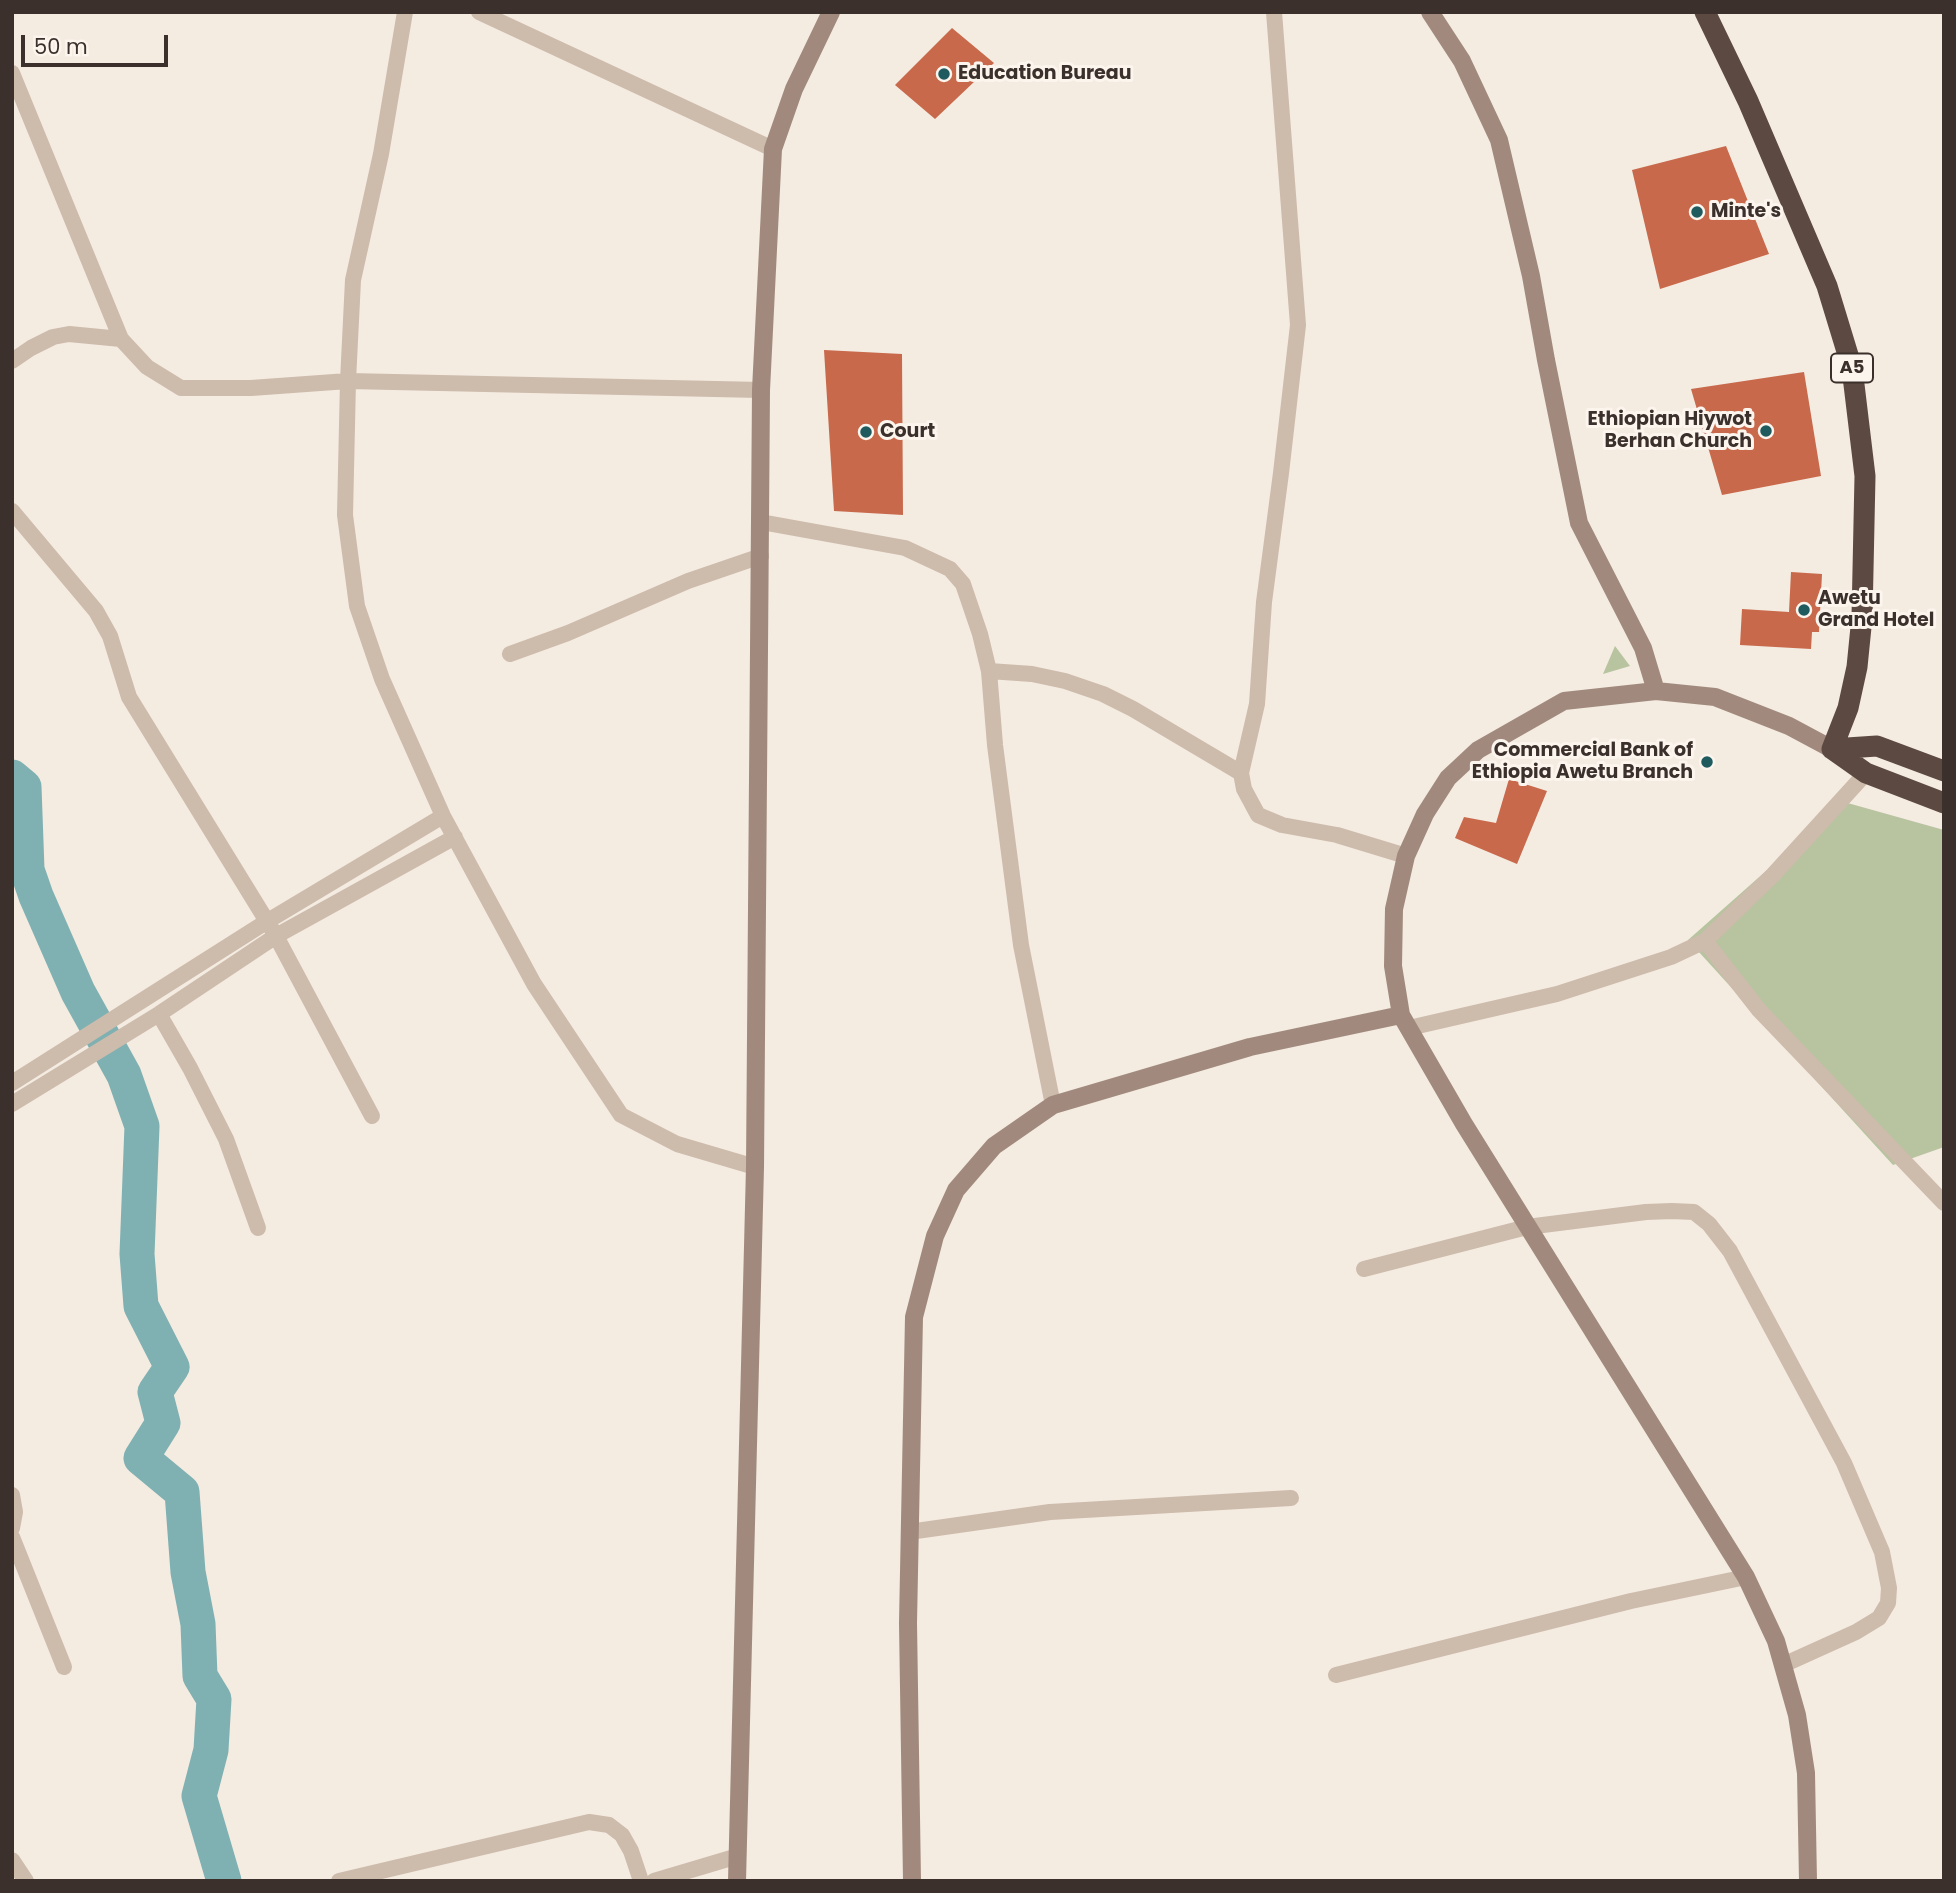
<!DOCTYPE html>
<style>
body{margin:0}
#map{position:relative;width:1956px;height:1893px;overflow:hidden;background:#f4ebe1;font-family:Poppins,sans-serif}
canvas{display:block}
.frame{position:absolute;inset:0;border:14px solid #3b302b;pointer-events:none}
.scale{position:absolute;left:21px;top:35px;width:147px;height:32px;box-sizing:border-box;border:4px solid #3b302b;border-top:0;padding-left:9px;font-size:21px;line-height:24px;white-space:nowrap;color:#3b302b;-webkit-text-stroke:5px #fbf5ee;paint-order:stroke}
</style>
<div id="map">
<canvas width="1956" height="1893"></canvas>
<div class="frame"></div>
<div class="scale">50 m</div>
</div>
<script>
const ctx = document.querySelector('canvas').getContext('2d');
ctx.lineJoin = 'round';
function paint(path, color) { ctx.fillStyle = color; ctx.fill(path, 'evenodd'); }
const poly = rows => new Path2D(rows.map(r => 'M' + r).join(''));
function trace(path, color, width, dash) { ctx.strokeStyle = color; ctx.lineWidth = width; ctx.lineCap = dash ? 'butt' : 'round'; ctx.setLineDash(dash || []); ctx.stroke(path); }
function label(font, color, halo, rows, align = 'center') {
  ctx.font = font + ' Poppins,sans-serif'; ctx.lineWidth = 6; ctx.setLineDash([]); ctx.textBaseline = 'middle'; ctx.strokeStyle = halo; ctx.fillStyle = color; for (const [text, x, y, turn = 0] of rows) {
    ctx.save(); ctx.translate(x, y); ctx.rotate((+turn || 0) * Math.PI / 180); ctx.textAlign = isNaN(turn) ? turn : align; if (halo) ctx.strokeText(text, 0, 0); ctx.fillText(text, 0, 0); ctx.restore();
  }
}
paint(poly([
 [1615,646,1630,666,1603,674],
 [1844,802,1944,830,1944,1147,1893,1165,1688,940]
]), '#b8c4a0');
trace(poly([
 [12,777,24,787,27,870,36,896,78,992,124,1075,142,1126,137,1254,141,1306,172,1367,155,1392,163,1423,141,1458,182,1492,188,1572,198,1624,200,1676,214,1699,211,1750,199,1796,224,1881]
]), '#7fb0b2', 35);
paint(poly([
 [952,28,994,63,935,119,895,85],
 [1726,146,1769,254,1660,289,1632,170],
 [824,350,902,354,903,515,834,511],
 [1804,372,1821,476,1722,495,1691,389],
 [1791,572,1822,574,1819,632,1812,632,1811,649,1740,645,1742,609,1789,612],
 [1509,779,1547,791,1517,864,1455,838,1464,817,1496,823]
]), '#c8694b');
trace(poly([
 [405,12,381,154,353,280,348,381,345,515,357,606,382,679,443,816,534,984,621,1115,677,1144,755,1167],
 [479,12,773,149],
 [1274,12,1298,325,1281,473,1264,602,1257,704,1241,773,1244,789,1258,815,1282,825,1337,835,1406,856],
 [12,73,121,339,147,367,181,388,251,388,348,381,761,390],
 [12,361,31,348,53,337,69,334,121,339],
 [12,511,96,611,110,636,129,697,276,936,372,1116],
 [761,522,905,548,950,569,963,584,980,634,989,671,995,745,1021,945,1053,1105],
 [510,654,568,633,688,581,761,556],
 [989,671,1032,674,1065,681,1103,694,1133,709,1241,773],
 [1705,941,1759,1010,1944,1203],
 [159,1014,190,1068,226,1139,258,1228],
 [1409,1028,1557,994,1671,957,1705,941,1773,875,1866,773],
 [12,1083,266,922,443,816],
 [12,1104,159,1014,276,936,455,837],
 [1364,1269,1527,1227,1646,1212,1672,1211,1694,1212,1709,1224,1730,1251,1844,1463,1882,1552,1889,1588,1888,1603,1879,1618,1856,1632,1783,1665],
 [12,1495,15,1512,12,1528],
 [909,1532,1050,1512,1291,1498],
 [12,1537,64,1667],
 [1336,1675,1631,1601,1746,1577],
 [12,1860,26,1881],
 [339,1881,589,1822,609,1825,622,1835,631,1851,641,1881],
 [654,1881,738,1856]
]), '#cdbbac', 16);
trace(poly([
 [1430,12,1462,61,1499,140,1531,276,1546,360,1579,523,1643,648,1656,691],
 [737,1881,755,1167,761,390,773,149,794,89,831,12],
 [912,1881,908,1623,914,1317,935,1236,956,1190,994,1146,1053,1105,1250,1047,1401,1015],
 [1808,1881,1806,1773,1797,1715,1776,1641,1746,1577,1464,1124,1401,1015,1393,966,1394,909,1406,856,1425,814,1448,778,1478,750,1564,701,1656,691,1715,697,1789,726,1832,749]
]), '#a18a7d', 18);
trace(poly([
 [1705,12,1748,101,1827,286,1852,368,1865,476,1862,617,1857,667,1848,708,1832,749],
 [1832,749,1866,773,1944,803],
 [1832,749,1877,746,1944,771]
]), '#5c4a42', 21);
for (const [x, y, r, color] of [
 [944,74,7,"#1f5a5e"],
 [1697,212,7,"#1f5a5e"],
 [1766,431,7,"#1f5a5e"],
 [866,432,7,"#1f5a5e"],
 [1804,610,7,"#1f5a5e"],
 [1707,762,7,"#1f5a5e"]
]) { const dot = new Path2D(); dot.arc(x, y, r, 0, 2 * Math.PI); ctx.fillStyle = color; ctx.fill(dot); trace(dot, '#fbf5ee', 2.5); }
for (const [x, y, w] of [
 [1852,368,42]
]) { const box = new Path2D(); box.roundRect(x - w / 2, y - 14.5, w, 29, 5); ctx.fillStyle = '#fbf5ee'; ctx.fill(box); trace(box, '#3b302b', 2); }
label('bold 18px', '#3b302b', null, [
 ["A5",1852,368]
]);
label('bold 19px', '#3b302b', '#fbf5ee', [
 ["Education Bureau",958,74],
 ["Minte's",1711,212],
 ["Ethiopian Hiywot",1752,420,"right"],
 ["Berhan Church",1752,442,"right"],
 ["Court",880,432],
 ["Awetu",1818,599],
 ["Grand Hotel",1818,621],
 ["Commercial Bank of",1693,751,"right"],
 ["Ethiopia Awetu Branch",1693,773,"right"]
], 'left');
</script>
